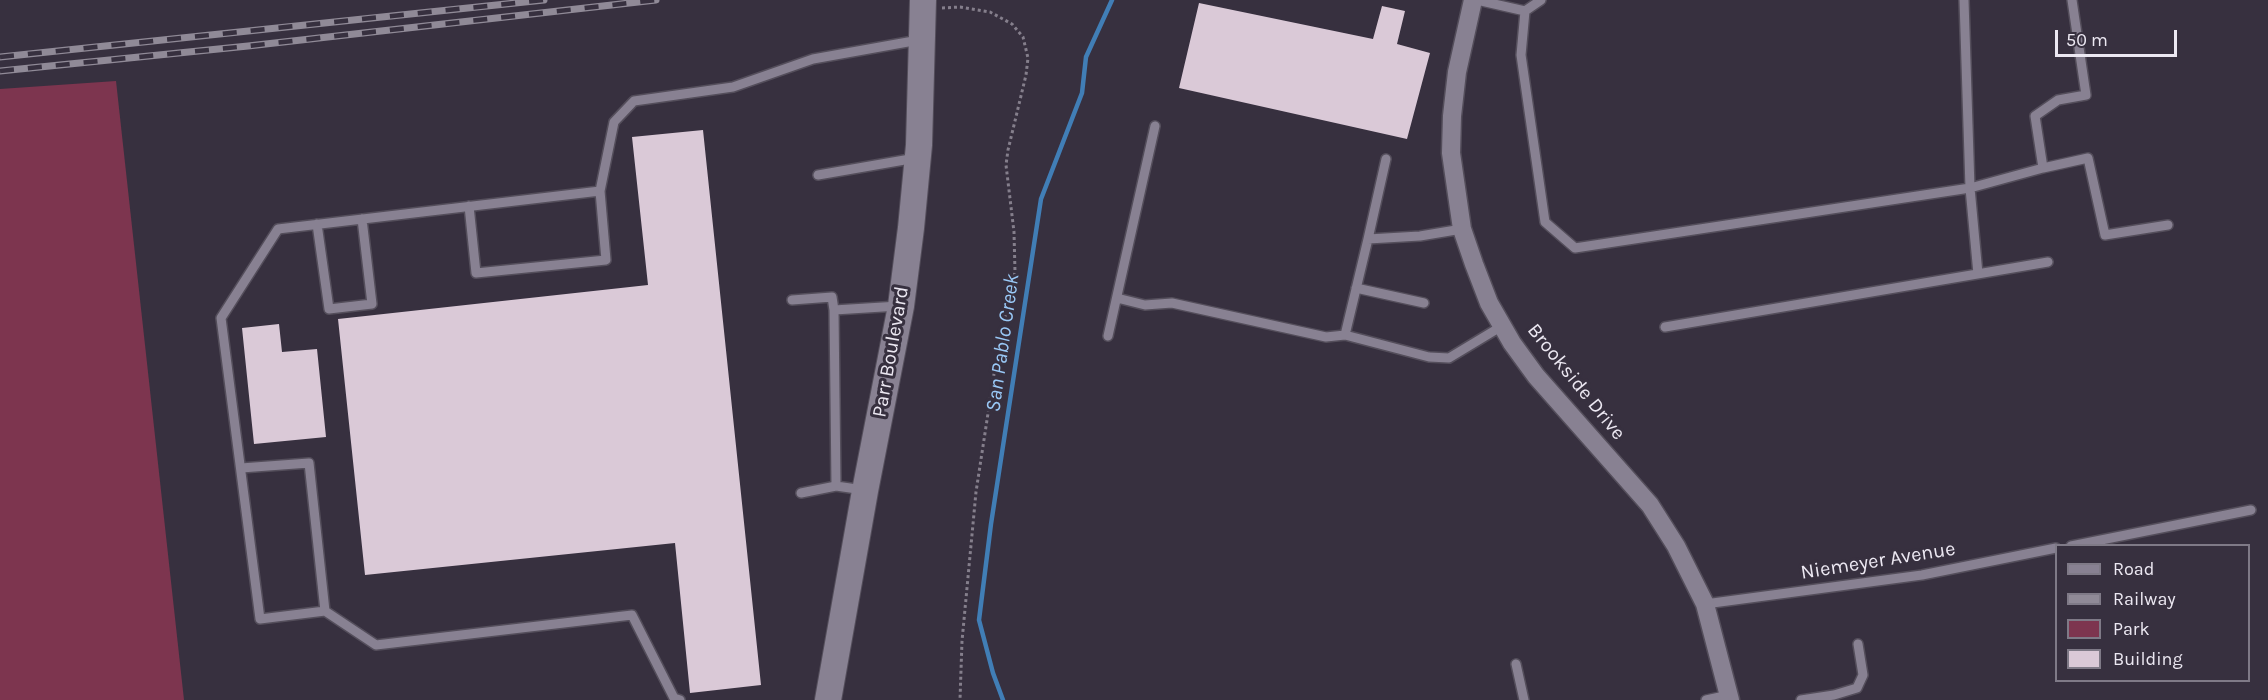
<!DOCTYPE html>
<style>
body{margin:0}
#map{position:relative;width:2268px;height:700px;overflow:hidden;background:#37303f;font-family:Karla,sans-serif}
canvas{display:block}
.legend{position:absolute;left:2055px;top:544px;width:195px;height:138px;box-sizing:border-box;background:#37303f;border:2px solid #7f7a87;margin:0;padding:8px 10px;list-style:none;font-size:18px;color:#ece8f2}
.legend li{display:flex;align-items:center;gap:12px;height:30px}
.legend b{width:30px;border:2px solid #7f7a87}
.scale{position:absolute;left:2055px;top:30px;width:122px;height:27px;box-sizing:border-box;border:3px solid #ece8f2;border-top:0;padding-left:8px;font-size:18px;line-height:21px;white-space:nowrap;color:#ece8f2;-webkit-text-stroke:4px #37303f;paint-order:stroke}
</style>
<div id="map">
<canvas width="2268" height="700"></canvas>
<ul class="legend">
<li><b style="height:8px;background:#888192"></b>Road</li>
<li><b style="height:8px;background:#908a97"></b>Railway</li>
<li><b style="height:16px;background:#7d354f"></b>Park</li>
<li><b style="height:16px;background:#dac9d7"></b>Building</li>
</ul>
<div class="scale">50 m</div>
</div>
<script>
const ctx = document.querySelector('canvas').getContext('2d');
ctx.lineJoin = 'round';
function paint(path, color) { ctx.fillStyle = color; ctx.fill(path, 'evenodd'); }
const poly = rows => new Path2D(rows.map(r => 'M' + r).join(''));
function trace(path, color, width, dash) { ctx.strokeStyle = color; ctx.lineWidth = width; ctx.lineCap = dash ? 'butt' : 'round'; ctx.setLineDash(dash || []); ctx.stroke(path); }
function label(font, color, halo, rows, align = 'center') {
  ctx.font = font + ' Karla,sans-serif'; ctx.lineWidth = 6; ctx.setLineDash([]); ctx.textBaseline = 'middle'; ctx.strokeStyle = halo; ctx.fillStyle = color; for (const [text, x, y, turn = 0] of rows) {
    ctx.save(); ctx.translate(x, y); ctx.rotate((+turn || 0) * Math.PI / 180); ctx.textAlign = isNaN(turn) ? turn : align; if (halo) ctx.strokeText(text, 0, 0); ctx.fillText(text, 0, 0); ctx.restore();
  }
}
paint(poly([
 [116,81,184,700,0,700,0,89]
]), '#7d354f');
trace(poly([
 [1003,700,993,673,979,620,991,524,1041,199,1082,93,1086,57,1112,0]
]), '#417eb6', 4.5);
paint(poly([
 [1199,3,1373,39,1382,6,1405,11,1397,44,1430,53,1407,139,1179,88],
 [703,130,761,685,690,693,675,543,365,575,338,319,648,285,632,137],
 [279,324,282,352,317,349,326,437,254,444,242,328]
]), '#dac9d7');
const lane = poly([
 [1477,0,1525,11,1541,0],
 [1525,11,1521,55,1545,222,1575,248,1970,188,1964,0],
 [2043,168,2035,116,2058,100,2086,95,2072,0],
 [818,175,916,158],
 [469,206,476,273,606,260,600,191],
 [317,224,329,309,372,304,362,219],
 [1462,229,1420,236,1368,239,1345,335,1429,357,1449,358,1502,326],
 [1368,239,1386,159],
 [1978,274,1970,188,2043,168,2088,158,2105,235,2168,225],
 [1356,288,1424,303],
 [1117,298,1145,305,1172,303,1326,337,1345,335],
 [792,300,832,297,834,310],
 [1665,327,2048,262],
 [1108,336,1155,126],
 [241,468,309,463,325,611],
 [836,486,834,310,899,306],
 [801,493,836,486,864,490],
 [2071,546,2251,510],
 [1705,604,1922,575,2056,548],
 [1516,664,1524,700],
 [680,700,674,698,632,615,376,645,325,611,260,619,221,318,278,229,600,191,614,122,634,101,733,87,813,59,919,40],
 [1706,700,1729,695],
 [1801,700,1834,695,1857,688,1863,675,1858,644]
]);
const street = poly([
 [1473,0,1457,72,1452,116,1451,153,1462,229,1474,264,1489,303,1512,343,1536,376,1650,505,1676,546,1705,604,1730,700]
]);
const secondary = poly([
 [828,700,865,491,901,306,911,228,919,145,923,0]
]);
trace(lane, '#544e5b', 12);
trace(street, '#544e5b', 21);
trace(secondary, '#544e5b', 28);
trace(poly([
 [942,8,960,7,990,12,1012,24,1023,37,1028,58,1026,75,1008,150,1006,165,1014,232,1015,272,996,361,976,492,962,641,960,700]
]), '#857f8c', 3, [3, 3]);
trace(lane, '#888192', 9);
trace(street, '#888192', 18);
trace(secondary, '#888192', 26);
const rail = poly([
 [0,57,544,0],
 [0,71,248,46,656,0]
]);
trace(rail, '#908a97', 7);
trace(rail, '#37303f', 4.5, [14]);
label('20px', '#ece8f2', '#37303f', [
 ["Parr Boulevard",891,352,-80],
 ["Brookside Drive",1576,382,51],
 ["Niemeyer Avenue",1878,561,-9]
]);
label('italic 21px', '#9ac9f7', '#37303f', [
 ["San Pablo Creek",1003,343,-82]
]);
</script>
